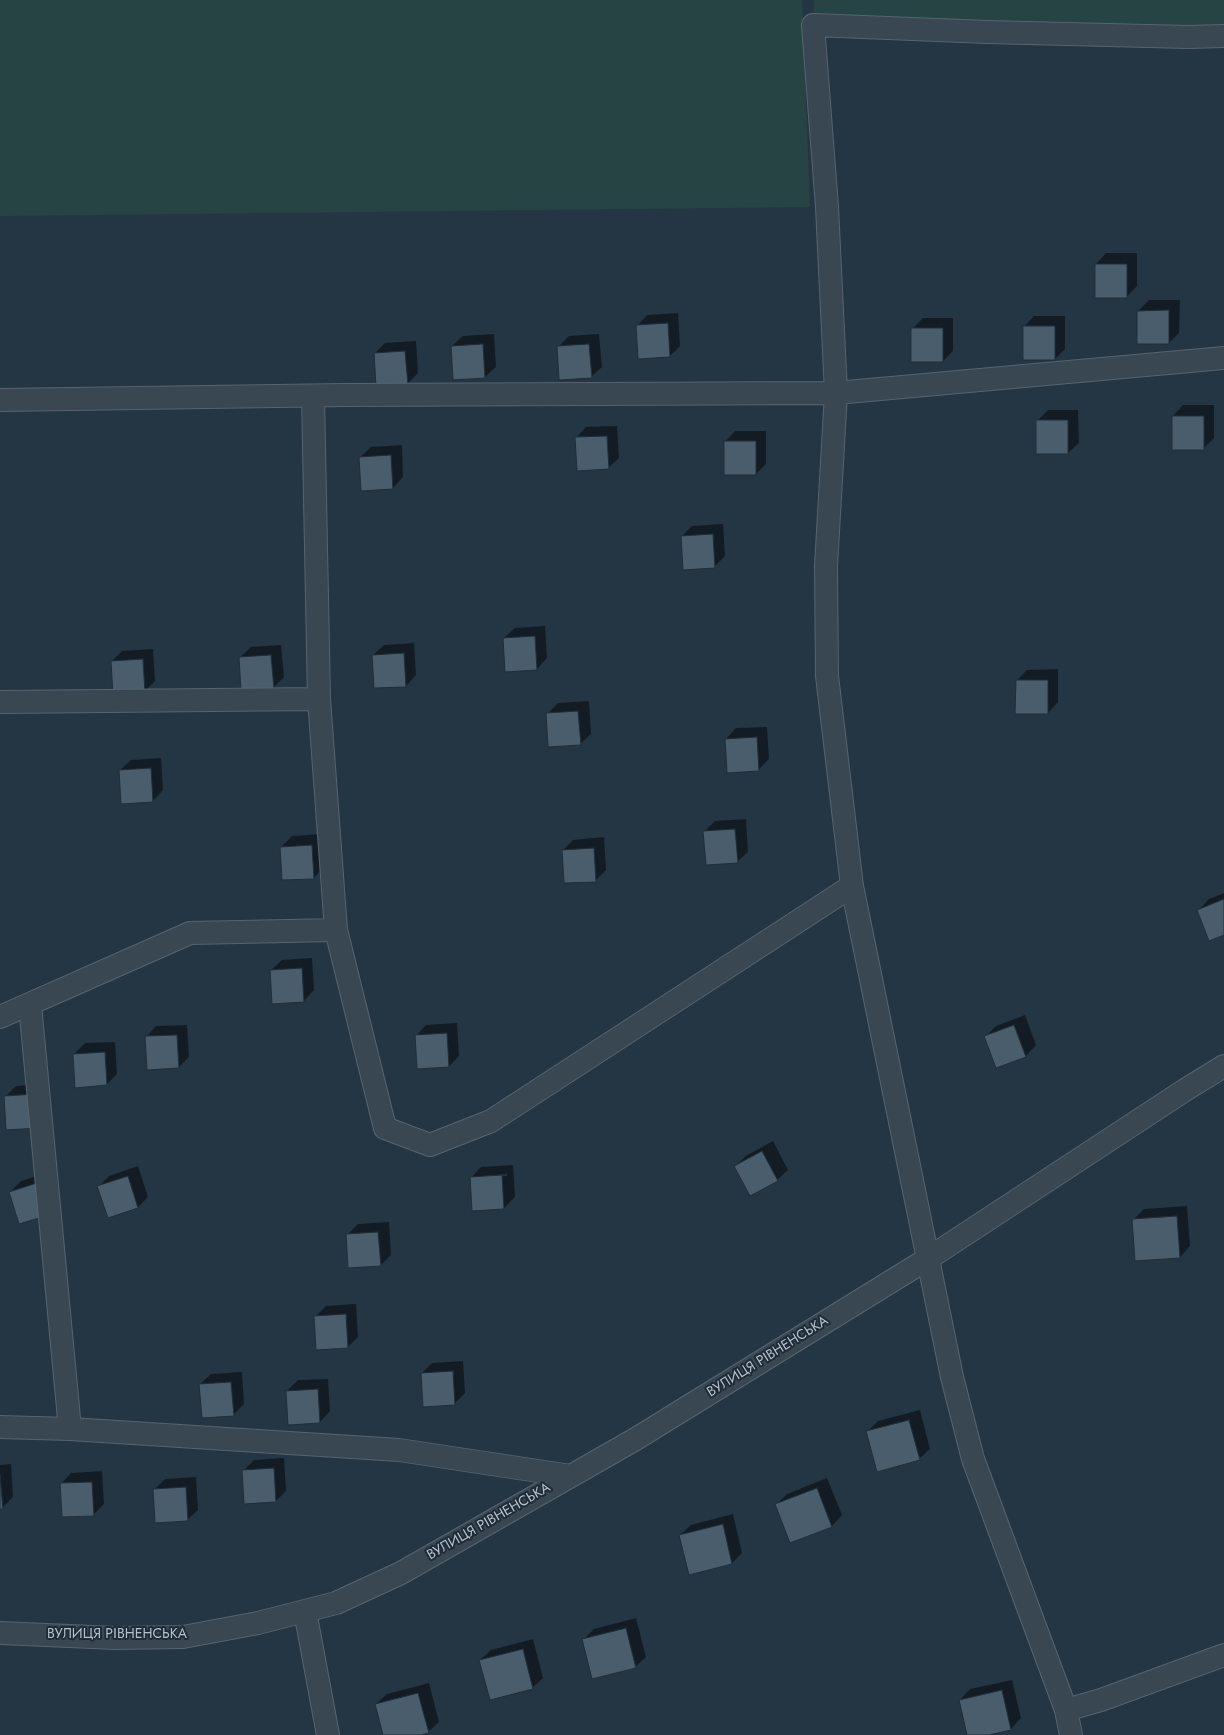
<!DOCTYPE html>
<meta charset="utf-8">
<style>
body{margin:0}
canvas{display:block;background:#243543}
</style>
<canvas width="1224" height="1735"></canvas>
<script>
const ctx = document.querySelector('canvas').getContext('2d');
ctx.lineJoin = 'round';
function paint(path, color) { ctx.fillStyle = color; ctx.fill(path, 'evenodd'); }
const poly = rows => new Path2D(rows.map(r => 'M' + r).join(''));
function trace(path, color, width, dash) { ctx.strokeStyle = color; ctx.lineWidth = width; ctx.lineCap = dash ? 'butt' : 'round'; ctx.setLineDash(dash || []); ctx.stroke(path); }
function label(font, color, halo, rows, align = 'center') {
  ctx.font = font + ' Jost,sans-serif'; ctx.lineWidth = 4; ctx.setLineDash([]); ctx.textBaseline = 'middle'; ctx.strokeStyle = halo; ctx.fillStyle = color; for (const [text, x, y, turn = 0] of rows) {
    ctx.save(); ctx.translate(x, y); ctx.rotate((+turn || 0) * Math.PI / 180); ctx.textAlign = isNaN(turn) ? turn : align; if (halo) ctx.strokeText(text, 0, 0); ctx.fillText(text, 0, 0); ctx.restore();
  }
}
paint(poly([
 [0,0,802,0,810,207,0,216],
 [814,0,1224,0,1224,36,813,25]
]), '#264444');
paint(poly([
 [1106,253,1137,253,1137,286,1126,297,1096,297,1096,264],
 [1149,300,1180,300,1179,333,1169,343,1138,343,1138,311],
 [678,313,680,346,670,356,637,326,647,315],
 [1034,316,1065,316,1065,349,1055,359,1024,327],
 [923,318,953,318,953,351,943,361,912,329],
 [494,334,496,367,485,377,454,379,452,346,463,336],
 [599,334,602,367,591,377,558,347,569,336],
 [416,341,418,373,407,384,375,353,385,343],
 [1183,405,1214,405,1214,438,1203,449,1173,449,1173,416],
 [1048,410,1078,410,1079,443,1068,453,1037,453,1037,421],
 [617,426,619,458,608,468,576,438,586,427],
 [735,431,766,431,766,464,756,474,725,442],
 [402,445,403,477,393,488,362,490,360,457,371,447],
 [723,524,725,556,714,567,682,536,692,526],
 [545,626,547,658,537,669,504,638,515,628],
 [414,643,416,675,406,686,373,655,384,645],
 [281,645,284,677,273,688,240,657,251,647],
 [153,649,155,681,144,692,112,661,122,651],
 [1058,669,1058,702,1048,713,1017,680,1027,670],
 [589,701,591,734,580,744,547,714,558,703],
 [767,727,769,759,758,770,726,739,736,728],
 [161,758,163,790,153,801,120,770,131,760],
 [746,819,748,852,737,862,704,832,715,821],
 [322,834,324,867,314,878,281,847,292,836],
 [604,837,606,870,595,881,563,850,573,840],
 [1224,893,1224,934,1199,910,1209,899],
 [312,958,314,990,304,1001,271,970,282,960],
 [1025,1015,1036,1045,1026,1056,997,1067,985,1037,996,1026],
 [457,1023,459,1056,449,1066,416,1036,426,1025],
 [187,1025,189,1057,179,1067,146,1037,156,1026],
 [115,1042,117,1074,107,1084,74,1054,85,1043],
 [47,1084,49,1117,5,1097,16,1086],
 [773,1141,788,1170,777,1180,735,1166,746,1156],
 [513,1165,515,1197,504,1208,473,1210,471,1178,481,1167],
 [507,1174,507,1176,481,1178,481,1176],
 [138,1166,148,1197,138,1207,99,1186,109,1176],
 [50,1172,59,1204,10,1192,21,1181],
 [1187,1206,1190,1246,1180,1257,1133,1220,1144,1209],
 [389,1222,391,1255,381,1265,347,1235,358,1224],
 [356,1304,358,1337,348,1347,315,1317,326,1306],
 [463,1361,465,1393,454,1404,422,1373,432,1363],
 [242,1372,244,1404,233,1415,200,1384,211,1374],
 [328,1379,330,1411,320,1422,287,1391,298,1380],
 [920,1410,930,1449,919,1459,867,1432,878,1421],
 [284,1458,286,1491,276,1501,243,1471,254,1460],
 [11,1464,13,1497,2,1508,0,1508,0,1465],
 [102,1471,104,1504,93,1515,61,1484,71,1473],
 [196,1477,198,1510,187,1520,154,1490,165,1479],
 [827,1478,842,1515,832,1526,776,1505,787,1494],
 [733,1514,742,1553,732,1563,680,1535,691,1525],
 [636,1618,646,1657,635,1667,584,1639,594,1629],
 [533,1639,543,1678,532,1688,480,1660,491,1650],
 [1012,1680,1021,1718,1011,1729,985,1735,968,1735,960,1700,970,1689],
 [429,1683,439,1722,428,1732,417,1735,384,1735,376,1704,387,1694]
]), '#0007');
const building = poly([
 [1095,264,1127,264,1127,298,1095,298,1095,264],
 [1169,310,1169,344,1137,344,1137,311,1169,310],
 [668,323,670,357,638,359,636,325,668,323],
 [1023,326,1055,326,1055,360,1023,360,1023,326],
 [911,328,943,328,943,362,911,362,911,328],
 [483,344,485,378,453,380,451,346,483,344],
 [589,344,592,378,559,380,557,346,589,344],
 [405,351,408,385,376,387,374,353,405,351],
 [1172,416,1204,416,1204,450,1172,450,1172,416],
 [1036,420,1068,420,1068,454,1036,454,1036,420],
 [607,436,609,469,577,471,575,437,607,436],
 [724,441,756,441,756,475,724,475,724,441],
 [391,455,393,489,361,491,359,457,391,455],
 [713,534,715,568,683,570,681,536,713,534],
 [535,636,537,670,505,672,503,638,535,636],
 [404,653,406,687,374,688,372,655,404,653],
 [271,655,274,689,241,691,239,657,271,655],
 [143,659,145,693,113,695,111,661,143,659],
 [1016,680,1048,680,1048,714,1015,714,1016,680],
 [578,711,581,745,548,747,546,713,578,711],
 [757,737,759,771,727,773,725,739,757,737],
 [151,768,153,802,121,804,119,770,151,768],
 [735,829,738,863,706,865,703,831,735,829],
 [312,845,314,879,282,880,280,847,312,845],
 [594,848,596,882,564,883,562,850,594,848],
 [1224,899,1224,935,1209,941,1197,910,1224,899],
 [302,968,304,1002,272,1004,270,970,302,968],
 [1014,1025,1026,1057,996,1068,984,1036,1014,1025],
 [447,1033,449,1067,417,1069,415,1035,447,1033],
 [177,1035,179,1068,147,1070,145,1036,177,1035],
 [105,1052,107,1085,75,1088,73,1054,105,1052],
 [36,1094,38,1128,6,1130,4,1096,36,1094],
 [762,1151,778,1181,750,1196,734,1166,762,1151],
 [502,1175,504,1209,472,1211,470,1177,502,1175],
 [128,1176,138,1208,108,1218,97,1186,128,1176],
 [40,1182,49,1215,19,1224,9,1192,40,1182],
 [1177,1216,1180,1258,1135,1261,1132,1219,1177,1216],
 [378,1232,381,1266,348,1268,346,1234,378,1232],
 [346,1314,348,1348,316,1350,314,1316,346,1314],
 [453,1371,455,1405,423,1407,421,1373,453,1371],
 [231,1382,234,1416,202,1418,199,1384,231,1382],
 [318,1389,320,1423,288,1425,286,1391,318,1389],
 [909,1420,920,1460,877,1472,866,1431,909,1420],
 [274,1468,276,1502,244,1504,242,1470,274,1468],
 [0,1475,3,1509,0,1509,0,1475],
 [92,1482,94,1516,62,1517,60,1483,92,1482],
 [186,1487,188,1521,155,1523,153,1489,186,1487],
 [817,1488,832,1527,790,1543,775,1504,817,1488],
 [723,1524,732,1564,689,1575,679,1535,723,1524],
 [626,1628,636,1668,592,1679,582,1639,626,1628],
 [523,1649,533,1689,490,1700,479,1660,523,1649],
 [1002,1690,1011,1730,989,1735,967,1735,959,1700,1002,1690],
 [418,1693,429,1733,421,1735,383,1735,375,1704,418,1693]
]);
paint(building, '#4a5d6c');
trace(building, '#1f2e3a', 1);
const minor = poly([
 [1224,36,1188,37,987,32,813,25,827,207,836,393,826,566,827,676,852,886,952,1377,973,1459,1066,1710,1101,1700,1224,1655],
 [313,396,319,699,336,930],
 [0,400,345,395,836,393,1224,358],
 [0,702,319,699],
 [30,1005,70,1429],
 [0,1017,190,933,336,930,385,1128,430,1145,491,1121,852,886],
 [0,1427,70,1429,399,1450,571,1476],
 [305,1611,328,1735],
 [0,1633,115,1638,183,1637,258,1623,336,1603,401,1573,634,1440,929,1258],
 [1066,1710,1071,1735]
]);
const tertiary = poly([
 [929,1258,1185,1090,1224,1066]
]);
trace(minor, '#576470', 24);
trace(tertiary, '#576470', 24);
trace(minor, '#394753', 22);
trace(tertiary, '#394753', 22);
label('14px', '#b6c1cd', '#1d2c38', [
 ["ВУЛИЦЯ РІВНЕНСЬКА",768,1357,-32],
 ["ВУЛИЦЯ РІВНЕНСЬКА",489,1522,-30],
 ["ВУЛИЦЯ РІВНЕНСЬКА",117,1635]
]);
</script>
